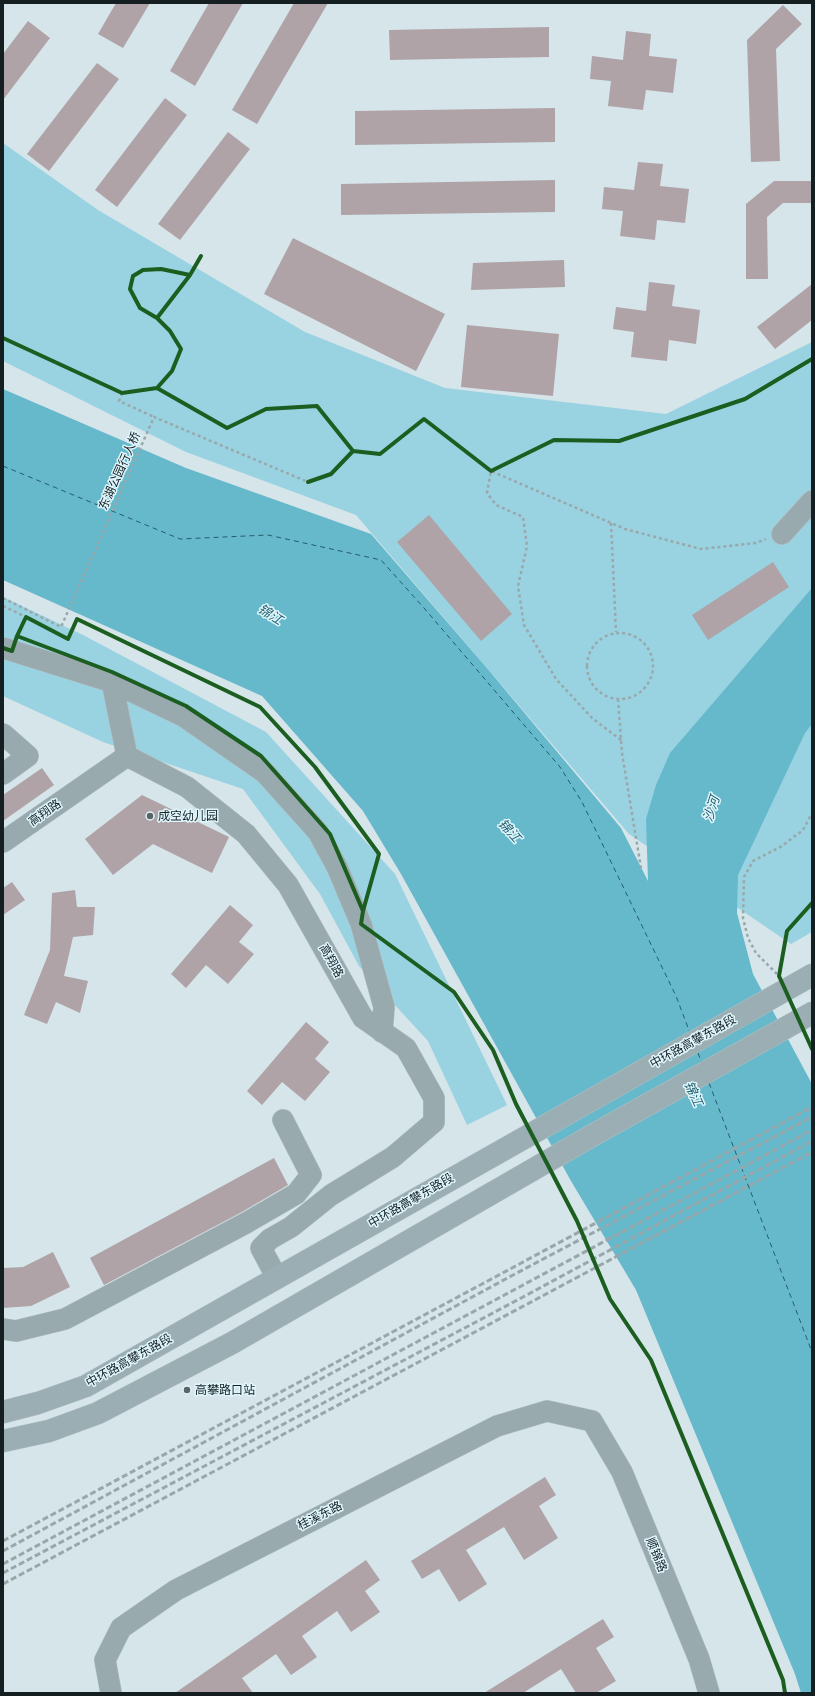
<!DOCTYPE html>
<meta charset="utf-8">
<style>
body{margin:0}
#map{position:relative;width:815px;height:1696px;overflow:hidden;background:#d5e5ea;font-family:Figtree,sans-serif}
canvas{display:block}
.frame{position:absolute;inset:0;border:4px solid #151f22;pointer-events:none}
</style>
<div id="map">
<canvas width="815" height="1696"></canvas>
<div class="frame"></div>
</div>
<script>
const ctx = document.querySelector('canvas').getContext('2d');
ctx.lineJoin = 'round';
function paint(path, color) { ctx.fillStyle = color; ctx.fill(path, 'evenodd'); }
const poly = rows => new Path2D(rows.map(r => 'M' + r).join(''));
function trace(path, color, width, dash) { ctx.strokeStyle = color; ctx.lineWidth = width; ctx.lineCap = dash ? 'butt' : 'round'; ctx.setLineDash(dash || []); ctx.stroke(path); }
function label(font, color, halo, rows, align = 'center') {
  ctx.font = font + ' Figtree,"Noto Sans SC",sans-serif'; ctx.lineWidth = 3; ctx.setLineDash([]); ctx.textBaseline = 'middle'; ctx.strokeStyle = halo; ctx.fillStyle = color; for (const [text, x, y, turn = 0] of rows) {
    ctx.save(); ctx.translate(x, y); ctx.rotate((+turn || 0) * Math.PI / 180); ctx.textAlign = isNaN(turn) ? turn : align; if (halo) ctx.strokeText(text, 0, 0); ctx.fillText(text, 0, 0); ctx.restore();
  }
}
paint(poly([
 [3,143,98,210,305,332,445,388,666,414,812,342,812,932,791,944,629,834,356,515,186,452,3,361],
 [3,597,83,635,266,732,395,874,507,1105,467,1125,428,1041,359,966,320,894,243,789,103,742,3,696]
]), '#99d2e1');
paint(poly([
 [3,389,186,468,371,534,486,667,621,828,648,881,646,819,656,785,670,753,812,588,812,724,805,733,738,875,737,913,753,974,812,1084,812,1693,801,1693,795,1674,636,1290,571,1181,401,874,363,811,262,696,3,580]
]), '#66b8cb');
trace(poly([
 [3,466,180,539,268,535,381,560,424,608,560,767,582,802,676,996,690,1033],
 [698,1053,702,1063],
 [709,1083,812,1352]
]), '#235e6c', 1, [5, 4]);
paint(poly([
 [116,3,150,3,123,48,98,34],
 [209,3,243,3,195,86,170,71],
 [294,3,328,3,257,124,232,110],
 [783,5,802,24,776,49,780,161,751,162,747,40],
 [28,21,50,38,3,100,3,54],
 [549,27,549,57,390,60,389,30],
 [626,31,651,34,649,56,677,59,673,93,646,90,643,110,608,106,611,81,590,79,592,56,623,60],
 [97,63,119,79,49,171,27,154],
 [165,98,187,115,117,207,95,190],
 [555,108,555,142,355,145,355,111],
 [228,132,250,149,180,240,158,224],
 [638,162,663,164,660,186,689,189,685,223,657,220,655,240,620,236,623,211,602,209,604,187,634,190],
 [555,180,555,212,341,215,341,184],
 [774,181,811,181,811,203,783,203,767,217,768,279,746,279,746,204],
 [293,238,445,314,416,371,264,294],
 [564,260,565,287,471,290,473,263],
 [649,282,675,285,672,306,700,310,696,344,669,340,667,361,631,357,634,332,613,329,616,307,646,311],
 [812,284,812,320,775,349,757,327],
 [467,325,559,334,553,396,461,387],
 [429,515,512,614,481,641,397,542],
 [773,562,789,587,708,640,692,615],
 [42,768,54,785,3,821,3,795],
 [142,795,229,837,212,873,153,844,113,875,85,839],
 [12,882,25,900,3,915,3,888],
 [75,890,77,907,95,907,93,935,73,937,64,976,88,981,80,1013,56,1002,47,1024,24,1015,50,950,52,893],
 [230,905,253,925,239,942,254,954,228,984,206,965,186,988,171,974],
 [306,1022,329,1042,315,1059,330,1072,305,1101,282,1082,262,1105,247,1091],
 [274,1158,288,1185,240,1213,104,1285,90,1258],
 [53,1252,70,1287,31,1306,3,1308,3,1268,23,1267],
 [545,1477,556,1495,539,1506,558,1538,524,1560,504,1527,466,1550,487,1584,459,1602,439,1569,422,1579,411,1561],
 [366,1560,380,1580,365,1591,380,1612,351,1632,337,1611,302,1636,317,1657,291,1675,276,1654,242,1678,253,1693,175,1693],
 [603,1619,614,1637,596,1648,616,1681,596,1693,576,1693,561,1669,523,1693,484,1693]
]), '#afa3a7');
const minor = poly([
 [782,534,812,501],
 [3,648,112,682,183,716,265,773,318,832,337,867,361,924,384,1007,382,1032],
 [112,682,127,756],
 [3,734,28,756,3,774],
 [3,842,127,756,187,787,246,834,288,885,363,1018,406,1048,434,1098,434,1122,393,1157,331,1195,291,1227,270,1239,261,1248,277,1278],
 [3,1329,16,1331,65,1319,246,1223,296,1194,311,1175,283,1120],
 [111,1693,105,1660,121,1628,176,1590,497,1426,547,1411,592,1421,622,1472,699,1659,709,1693]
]);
const major = poly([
 [3,1412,38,1403,86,1386,812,975],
 [3,1441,49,1431,98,1413,232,1343,593,1135,812,1013]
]);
trace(minor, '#b4c1c4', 22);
trace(major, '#b4c1c4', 23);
trace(poly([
 [122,393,119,401,154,417],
 [611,523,616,632],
 [3,598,61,627,154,417,308,482],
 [3,606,26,617],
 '587 666a33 33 0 1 1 66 0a33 33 0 1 1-66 0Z',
 [618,699,622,753,641,868],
 [621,740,592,718,556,679,524,625,518,586,527,546,523,517,496,505,487,493,491,471,625,529,701,549,756,543,766,539],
 [777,974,756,953,748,938,743,918,744,877,753,861,782,846,803,830,812,813]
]), '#99a8ab', 2.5, [3, 3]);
trace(minor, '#99aaaf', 21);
trace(major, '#9baeb3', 22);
trace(poly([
 [3,1541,812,1107],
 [3,1551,513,1275,812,1117],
 [3,1564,812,1130],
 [3,1573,523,1297,812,1141],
 [3,1584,812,1152]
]), '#99a7aa', 3, [6, 3]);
trace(poly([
 [157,318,190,275],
 [3,338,122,393,157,388,172,371,181,349,170,331,157,318,140,308,130,289,133,276,143,270,161,269,190,275,201,256],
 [157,388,227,428,266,409,317,406,353,451,380,454,424,419,491,471,554,440,619,441,745,399,812,359],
 [308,482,331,474,353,451],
 [17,636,26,617,68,639,77,619,260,707,315,767,379,854,363,911],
 [3,648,12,651,17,636,112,672,186,706,261,756,330,834,363,911,361,924,454,992,493,1050,516,1104,577,1221,610,1299,651,1360,783,1680,785,1693],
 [812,903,787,931,779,976,812,1049]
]), '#1b5e20', 4);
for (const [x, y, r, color] of [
 [150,816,4,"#586468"],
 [187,1390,4,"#586468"]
]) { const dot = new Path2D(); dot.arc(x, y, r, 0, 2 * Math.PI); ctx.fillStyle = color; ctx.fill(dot); trace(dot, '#dff6fd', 1.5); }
label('12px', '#151f22', '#dff6fd', [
 ["东湖公园行人桥",120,471,-66],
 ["高翔路",45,813,-35],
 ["高翔路",331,961,61],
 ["中环路高攀东路段",693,1042,-29],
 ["中环路高攀东路段",411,1201,-30],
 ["中环路高攀东路段",129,1361,-29],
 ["桂溪东路",320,1516,-27],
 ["顺锦路",656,1555,68]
]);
label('12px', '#151f22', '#dff6fd', [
 ["成空幼儿园",158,816],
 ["高攀路口站",195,1390]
], 'left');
label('italic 13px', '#235e6c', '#dff6fd', [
 ["锦江",270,615,32],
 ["沙河",712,809,-72],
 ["锦江",509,831,48],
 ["锦江",693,1094,65]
]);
</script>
